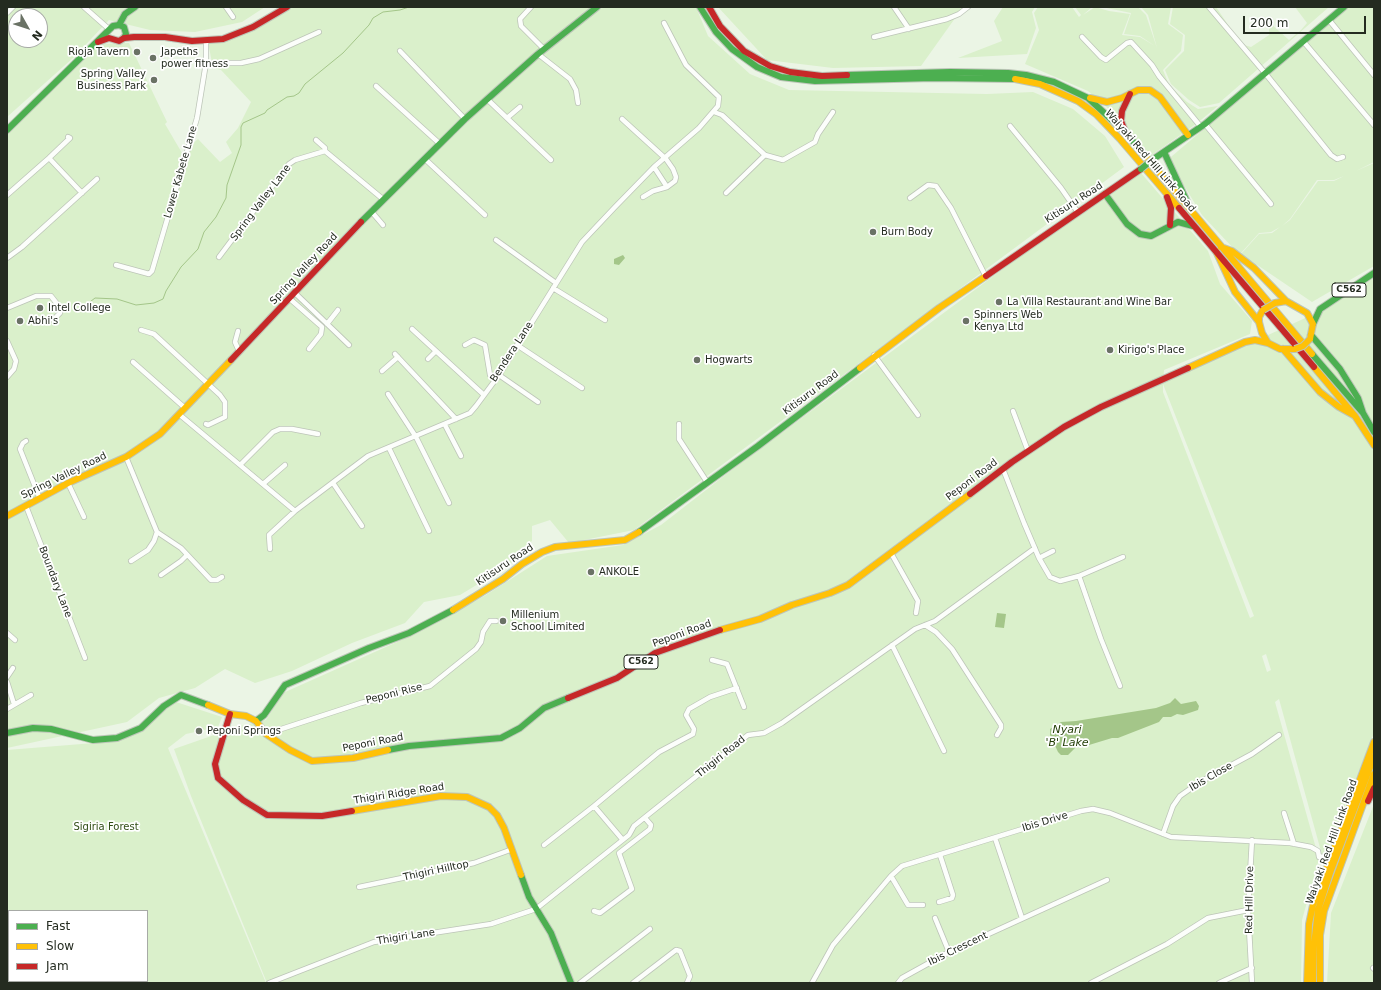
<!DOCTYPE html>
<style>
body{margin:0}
#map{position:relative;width:1381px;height:990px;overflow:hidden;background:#ebf5e5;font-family:"DejaVu Sans",sans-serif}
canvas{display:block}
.frame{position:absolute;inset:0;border:8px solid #242b20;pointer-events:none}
.legend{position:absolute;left:8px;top:910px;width:140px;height:72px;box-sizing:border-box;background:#fff;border:1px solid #a7aaa6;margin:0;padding:5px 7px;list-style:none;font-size:12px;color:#242b20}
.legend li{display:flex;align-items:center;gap:8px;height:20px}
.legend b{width:20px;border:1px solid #a7aaa6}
.north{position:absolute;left:8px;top:8px;width:40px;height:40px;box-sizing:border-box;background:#fff;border:1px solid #a7aaa6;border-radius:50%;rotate:129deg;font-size:11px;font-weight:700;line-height:16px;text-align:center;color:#242b20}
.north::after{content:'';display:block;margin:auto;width:14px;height:18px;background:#6a7265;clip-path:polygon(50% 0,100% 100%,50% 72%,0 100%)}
.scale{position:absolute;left:1243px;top:16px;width:123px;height:18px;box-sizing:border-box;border:2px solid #242b20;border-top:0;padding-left:5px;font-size:12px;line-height:14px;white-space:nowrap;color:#242b20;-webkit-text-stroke:3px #fff;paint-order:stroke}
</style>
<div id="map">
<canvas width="1381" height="990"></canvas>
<div class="frame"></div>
<ul class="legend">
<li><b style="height:5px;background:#4caf50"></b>Fast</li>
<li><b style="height:5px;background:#ffc107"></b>Slow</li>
<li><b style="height:5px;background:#c62828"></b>Jam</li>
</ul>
<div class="north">N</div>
<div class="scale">200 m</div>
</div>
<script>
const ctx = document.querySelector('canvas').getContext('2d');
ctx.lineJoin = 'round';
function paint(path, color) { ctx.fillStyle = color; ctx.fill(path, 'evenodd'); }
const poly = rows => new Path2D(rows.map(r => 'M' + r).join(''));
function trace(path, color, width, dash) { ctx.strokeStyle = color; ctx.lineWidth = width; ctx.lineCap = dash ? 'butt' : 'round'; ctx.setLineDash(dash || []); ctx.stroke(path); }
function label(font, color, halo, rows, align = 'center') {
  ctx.font = font + ' "DejaVu Sans",sans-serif'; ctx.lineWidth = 3.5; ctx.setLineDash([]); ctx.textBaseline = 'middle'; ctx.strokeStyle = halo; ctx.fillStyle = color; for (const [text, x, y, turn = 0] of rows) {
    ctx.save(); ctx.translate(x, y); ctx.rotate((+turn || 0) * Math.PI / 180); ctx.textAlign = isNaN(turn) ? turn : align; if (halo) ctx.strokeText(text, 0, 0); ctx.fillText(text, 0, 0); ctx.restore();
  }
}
paint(poly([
 [7,7,265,7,242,22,195,32,150,30,109,20,73,58,7,117],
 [16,16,40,16,40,40,16,40],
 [292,7,696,7,708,36,750,74,789,90,987,94,1033,92,1073,109,1105,136,1124,167,634,530,569,543,550,520,532,526,532,541,519,550,511,564,460,595,424,602,405,623,352,643,292,671,255,683,225,669,195,688,159,698,127,722,7,748,7,129,94,44,129,43,167,122,165,124,182,153,198,139,220,162,232,153,226,142,238,128,251,102,221,70,213,68,208,42,230,40],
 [718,7,963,7,921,66,833,68,767,60],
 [1003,7,1035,7,1032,12,1036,28,1027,54,958,58,1002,41,994,21],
 [1038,7,1072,7,1079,17,1081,15,1075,7,1092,7,1083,15,1095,7,1109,11,1130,14,1122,35,1140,37,1155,46,1140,36,1124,34,1131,13,1102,7,1138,7,1146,15,1157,48,1148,15,1141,7,1171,7,1168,24,1183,35,1181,51,1163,70,1169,85,1187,102,1198,109,1218,106,1196,124,1149,157,1110,110,1088,91,1025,64,1039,30,1034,13],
 [1173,7,1216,7,1235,35,1244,45,1251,47,1269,35,1269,22,1289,40,1301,30,1307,23,1295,7,1329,7,1219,103,1200,107,1189,100,1171,84,1165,70,1184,51,1185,35,1170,24],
 [1348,7,1374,7,1374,162,1356,171,1374,163,1374,266,1312,302,1241,254,1259,234,1272,233,1280,227,1271,232,1259,233,1241,253,1234,249,1202,215,1180,179,1165,162],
 [1344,176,1334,181,1318,181,1290,220,1282,226,1290,219,1317,180,1334,180],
 [1141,173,1208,251,1220,284,1252,321,1250,334,1164,370,1163,383,1325,309,1374,278,1374,733,1327,851,1322,855,1279,699,1275,702,1319,859,1302,920,1301,983,267,983,191,796,174,749,240,726,266,720,283,693,415,634,486,595,547,556,623,545,661,525,733,469,1030,249],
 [1163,384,1254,616,1250,618,1163,392],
 [1266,654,1271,670,1267,672,1262,656],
 [176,702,222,717,218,727,186,734,168,748,266,983,7,983,7,750,119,741,165,707],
 [9,911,147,911,147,981,9,981],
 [1374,804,1374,983,1327,983,1331,913]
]), '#daf0cb');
paint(poly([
 [623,255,625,258,619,265,614,264,614,259],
 [997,613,1006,614,1004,628,995,627],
 [1175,698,1181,704,1196,701,1199,706,1198,710,1183,715,1177,714,1171,717,1163,717,1159,722,1118,738,1112,738,1089,745,1082,744,1077,746,1068,755,1061,755,1058,752,1050,735,1050,729,1061,722,1076,721,1156,708,1170,703]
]), '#a4c689');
trace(poly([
 [81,309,95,298,117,299,136,305,154,303,163,299,166,291,181,267,198,249,204,232,216,217,226,198,227,185,241,145,241,127,243,123,265,113,267,110,287,97,294,96,299,93,305,84,343,53,369,25,373,18,383,12,400,10,409,7]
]), '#a4c689', 1);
const street = poly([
 [84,7,110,30],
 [226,7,233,17],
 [531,7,520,19,521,26,544,49],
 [894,7,909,29],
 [1209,7,1265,73,1331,155,1337,159,1343,157],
 [7,13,13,7],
 [1329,20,1374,75],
 [874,37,947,19,959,14,968,7],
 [1082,37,1101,57,1106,60,1127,43,1131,42,1152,65,1159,76,1201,127],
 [1303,41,1374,125],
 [400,51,465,119],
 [538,54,570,79,576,90,578,103],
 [206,63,241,63,259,59,319,32],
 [376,86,440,144],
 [487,99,551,160],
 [714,112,722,115,765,155],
 [507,118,520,107],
 [622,119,666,159,673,169,676,177,675,181,667,187],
 [1205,124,1271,204],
 [1010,126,1061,188,1077,211],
 [316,140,325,148,325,151],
 [49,158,82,193],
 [425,159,485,215],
 [726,193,765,155,783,160,815,142,818,134,833,112],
 [7,195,49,158,70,138,68,137],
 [643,197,653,191,667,187,654,167],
 [910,198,928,185,936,186,951,208,985,275],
 [371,211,383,225],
 [496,240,556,283],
 [219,257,289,164,295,160,325,151,384,200],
 [7,258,22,247,97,179],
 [116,265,149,274,152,271,197,118,206,63,206,41],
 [553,288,605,320],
 [295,293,349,345],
 [290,299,322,327,321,334,309,349],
 [7,308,36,296,51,296,58,305,60,313,53,320],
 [327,324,338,310],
 [412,329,484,395],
 [141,330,154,334,220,395,225,402,225,417,208,425,206,424],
 [238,331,235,342,239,351],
 [7,341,16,361,14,369,7,377],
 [465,345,474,340,485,345,490,375,496,378],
 [517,345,582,388],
 [395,354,456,419],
 [874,355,918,415],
 [428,359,436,351],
 [133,362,185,408],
 [382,371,398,357],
 [499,375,538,402],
 [388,394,416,437,449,503],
 [1013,411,1028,451],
 [180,415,295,511,368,456,470,413,476,406,499,375,582,242,615,207,654,167,699,128,718,106,719,97,686,65,664,23],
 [679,424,679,439,707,482],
 [445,425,461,456],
 [26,441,23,443,20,449,40,499],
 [389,448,429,531],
 [126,457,157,532,154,541,148,550,131,561],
 [240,465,273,432,280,429,292,429,318,434],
 [1003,469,1024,523,1039,558,1050,577,1060,581,1079,576,1123,557],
 [68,483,84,517],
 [333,483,362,526],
 [263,484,285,465],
 [26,506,85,658],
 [157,532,181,548,211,580,217,580,222,577],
 [270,549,269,535,295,511],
 [891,553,918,601,916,613],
 [1039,558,1053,551],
 [161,575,181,561,187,555],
 [1079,576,1101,639,1120,686],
 [925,625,936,632,952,649,1001,725,1001,728,997,735],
 [7,633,15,640],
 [892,645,944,751],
 [712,660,727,664,744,707],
 [7,677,13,668],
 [7,682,14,704],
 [7,709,31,695],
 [266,734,361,703,430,686,476,649,481,642,483,632,490,621,496,621],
 [594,806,622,839],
 [1284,813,1294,844],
 [1163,834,1173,806,1180,796,1200,782,1252,754,1279,735],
 [995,838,1022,918],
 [1252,840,1248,910,1252,983],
 [544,845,594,806,659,752,693,734,694,729,686,715,689,709,710,697,737,688],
 [891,876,908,905,923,905],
 [359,887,474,863,510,850],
 [939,902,952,898,953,895,940,855],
 [594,911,600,913,632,889,619,853,650,829,651,825,645,818],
 [935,918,949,952],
 [1373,968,1374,969],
 [269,983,374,942,491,924,536,909,629,835,634,826,748,735,764,733,782,723,915,629,935,621,1035,548],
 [580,983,650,929],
 [633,983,676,950,680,951,690,976,687,983],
 [812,983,833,945,891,876,902,866,1081,811,1093,809,1110,813,1171,837,1290,843,1311,847,1318,851,1319,857,1331,856],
 [898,983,902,978,949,952,1107,880],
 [1091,983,1167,944,1208,918,1248,910],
 [1219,983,1252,968]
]);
const fast = poly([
 [700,7,716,32,732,49,757,67,781,77,815,81,933,78,1015,79],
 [119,25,125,14,135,7],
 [847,75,950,72,1008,73,1026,75,1054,82,1088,98,1126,133,1146,157],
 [7,130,113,26,119,25,124,27,126,34,124,38],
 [1164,152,1189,206],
 [1152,160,1205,124,1344,7],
 [1105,194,1127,224,1140,234,1151,236,1178,222,1193,226],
 [361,222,465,119,538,54,597,7],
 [1313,324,1320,309,1374,273],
 [1311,335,1340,369,1358,398,1363,413],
 [1312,354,1363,413,1374,432],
 [639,532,758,446,860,368],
 [256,721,264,715,285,685,369,648,409,633,453,610],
 [7,733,33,728,51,729,93,740,117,738,141,728,164,706,181,695,208,705],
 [388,750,409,746,501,738,520,728,544,708,568,698],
 [521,875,529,897,551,933,571,983]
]);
const slow = poly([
 [1015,79,1040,84,1078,101,1096,114,1120,139,1179,208],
 [1090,98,1107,102,1122,98,1138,90,1150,90,1160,97,1188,135],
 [1146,157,1312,354],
 [1221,247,1232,251,1254,268,1286,301],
 [1216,251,1235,292,1259,322],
 [1275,303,1286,301,1307,313,1313,324,1310,339],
 [1263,310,1259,317,1259,322,1262,333,1268,343,1280,349,1295,349],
 [1283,349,1320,392,1339,407,1355,416],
 [1314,367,1355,416,1374,445],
 [860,368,939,308,986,276],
 [1188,368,1245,342,1255,340,1268,343],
 [7,516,68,483,126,457,160,434,231,360],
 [453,610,503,579,522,564,542,552,555,547,625,540,639,532],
 [720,630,760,619,792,605,830,593,848,585,970,494],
 [208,705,230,714,246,716,256,721,266,734,290,750,312,761,353,758,388,750],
 [352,811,441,796,467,797,489,807,497,815,504,828,521,875],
 [1307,983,1309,924,1313,905,1374,742],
 [1313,983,1314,945,1318,910,1330,873,1374,757],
 [1320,983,1320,935,1324,911,1374,774]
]);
const jam = poly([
 [709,7,720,26,744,51,770,66,790,72,822,76,847,75],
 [98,42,109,38,119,41,124,38,134,37,165,37,192,41,223,39,253,27,287,7],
 [1125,131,1121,121,1122,111,1130,94],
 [1167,197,1171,208,1170,225],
 [1179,208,1314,367],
 [986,276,1141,169],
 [231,360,361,222],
 [970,494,1012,462,1064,427,1101,407,1188,368],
 [568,698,617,678,655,653,720,630],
 [230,714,215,764,218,778,243,800,267,815,322,816,352,811],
 [1368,801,1374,788]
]);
trace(street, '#bdc5b8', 6);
trace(fast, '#bdc5b8', 8);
trace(slow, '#bdc5b8', 8);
trace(jam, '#bdc5b8', 8);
trace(street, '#fcfefb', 4.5);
trace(fast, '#4caf50', 6);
trace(slow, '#ffc107', 6);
trace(jam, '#c62828', 6);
const fastBridge = poly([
 [1141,169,1152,160]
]);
const slowBridge = poly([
 [1263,310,1275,303],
 [1295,349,1303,346,1310,339]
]);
trace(fastBridge, '#bdc5b8', 8, []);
trace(slowBridge, '#bdc5b8', 8, []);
trace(fastBridge, '#4caf50', 6);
trace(slowBridge, '#ffc107', 6);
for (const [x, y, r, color] of [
 [137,52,4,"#6a7265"],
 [153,58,4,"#6a7265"],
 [154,80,4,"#6a7265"],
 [873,232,4,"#6a7265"],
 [999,302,4,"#6a7265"],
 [40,308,4,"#6a7265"],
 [20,321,4,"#6a7265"],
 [966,321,4,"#6a7265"],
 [1110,350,4,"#6a7265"],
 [697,360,4,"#6a7265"],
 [591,572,4,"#6a7265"],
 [503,621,4,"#6a7265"],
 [199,731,4,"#6a7265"]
]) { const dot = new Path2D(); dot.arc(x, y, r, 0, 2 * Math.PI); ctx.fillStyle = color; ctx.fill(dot); trace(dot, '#fff', 1.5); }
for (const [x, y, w] of [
 [1349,290,34],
 [641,662,34]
]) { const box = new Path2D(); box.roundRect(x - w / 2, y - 7, w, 14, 3); ctx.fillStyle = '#fff'; ctx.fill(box); trace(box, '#242b20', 1); }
label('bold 9px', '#242b20', null, [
 ["C562",1349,290],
 ["C562",641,662]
]);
label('10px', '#242b20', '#fff', [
 ["Rioja Tavern",129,52,"right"],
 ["Japeths",161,52],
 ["power fitness",161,64],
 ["Spring Valley",146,74,"right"],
 ["Business Park",146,86,"right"],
 ["Burn Body",881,232],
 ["La Villa Restaurant and Wine Bar",1007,302],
 ["Intel College",48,308],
 ["Spinners Web",974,315],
 ["Kenya Ltd",974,327],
 ["Abhi's",28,321],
 ["Kirigo's Place",1118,350],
 ["Hogwarts",705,360],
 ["ANKOLE",599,572],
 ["Millenium",511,615],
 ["School Limited",511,627],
 ["Peponi Springs",207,731]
], 'left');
label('10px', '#242b20', '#fff', [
 ["Waiyaki Red Hill Link Road",1150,161,49],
 ["Lower Kabete Lane",181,172,-74],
 ["Spring Valley Lane",261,203,-53],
 ["Kitisuru Road",1074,203,-33],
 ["Spring Valley Road",304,269,-47],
 ["Bendera Lane",512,352,-57],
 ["Kitisuru Road",811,393,-37],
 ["Spring Valley Road",64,476,-26],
 ["Peponi Road",972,480,-37],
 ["Kitisuru Road",505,565,-34],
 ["Boundary Lane",55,582,69],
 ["Peponi Road",682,634,-20],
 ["Peponi Rise",394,694,-14],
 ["Peponi Road",373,743,-11],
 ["Thigiri Road",721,757,-39],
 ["Ibis Close",1211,777,-30],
 ["Thigiri Ridge Road",399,794,-9],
 ["Ibis Drive",1045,822,-17],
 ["Waiyaki Red Hill Link Road",1332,842,-70],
 ["Thigiri Hilltop",436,871,-12],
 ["Red Hill Drive",1250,900,-89],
 ["Thigiri Lane",406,937,-9],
 ["Ibis Crescent",958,949,-26]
]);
label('10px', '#304d15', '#fff', [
 ["Sigiria Forest",106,827]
]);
label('italic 11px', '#1e3a00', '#fff', [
 ["Nyari",1067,730],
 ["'B' Lake",1067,743]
]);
</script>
